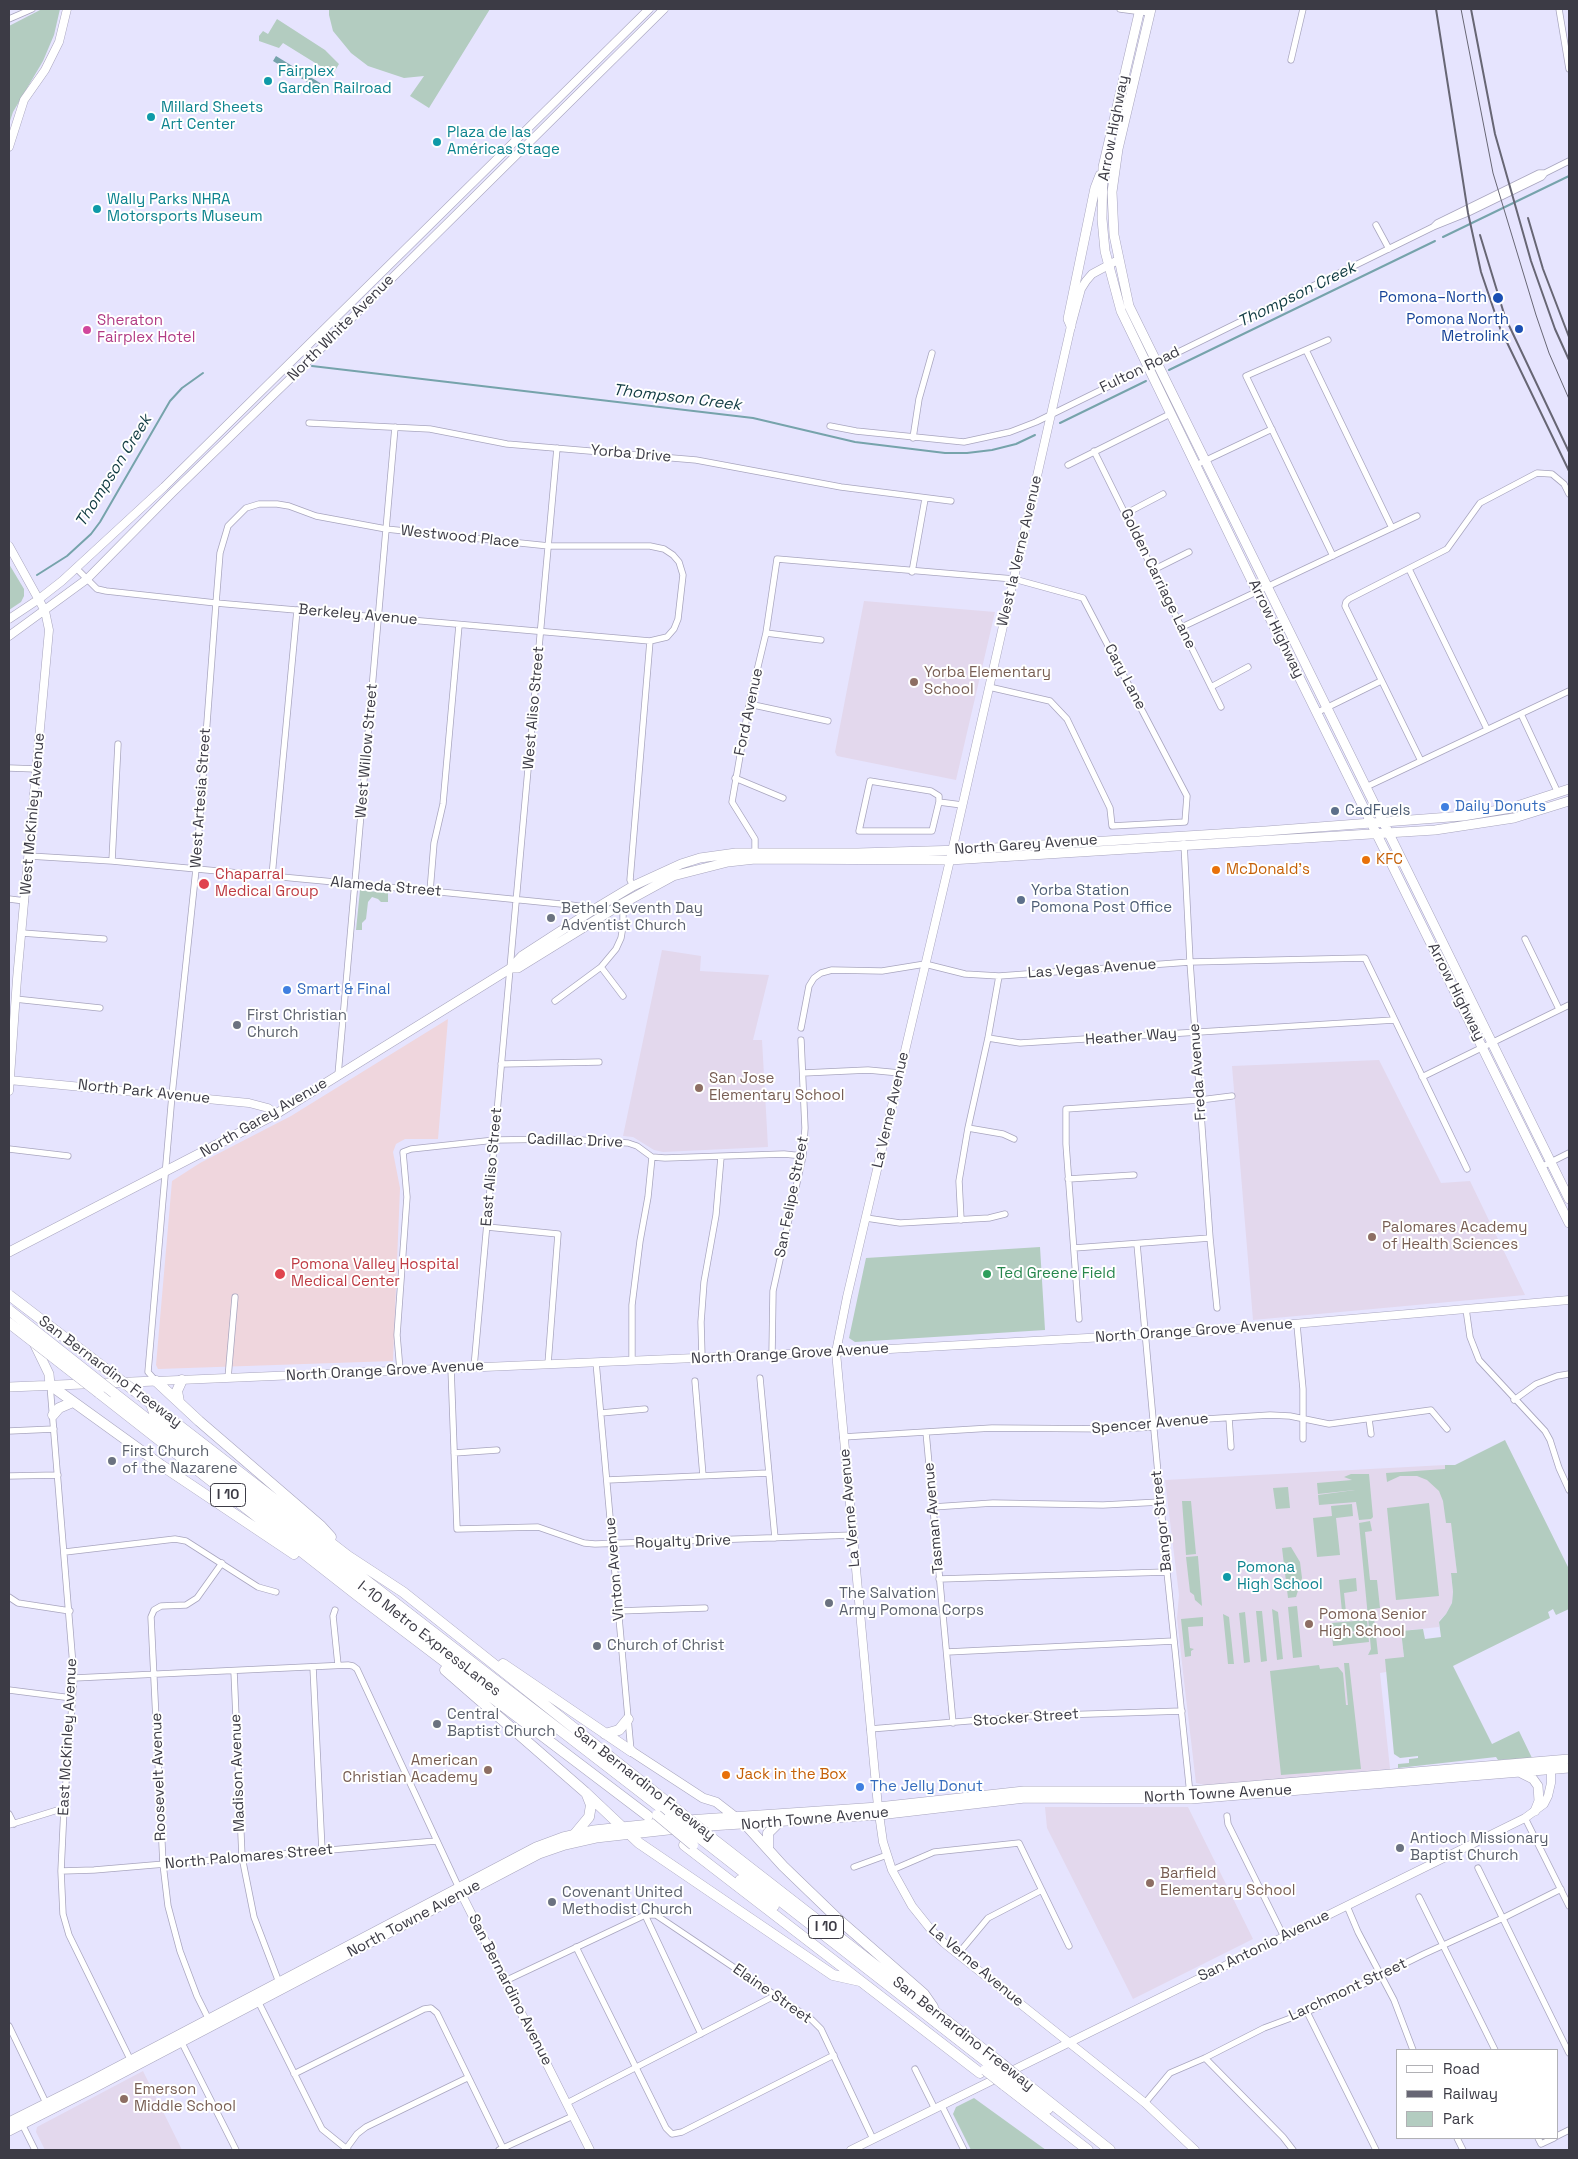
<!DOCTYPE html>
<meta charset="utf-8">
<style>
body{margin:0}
#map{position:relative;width:1578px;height:2159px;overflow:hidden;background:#e6e4fe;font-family:"Space Grotesk",sans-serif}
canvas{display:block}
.frame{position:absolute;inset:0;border:10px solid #3c3b45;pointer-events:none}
.legend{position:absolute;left:1396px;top:2049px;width:162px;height:90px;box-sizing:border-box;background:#fff;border:1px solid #b1b1b5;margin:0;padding:6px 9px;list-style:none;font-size:15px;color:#3c3b45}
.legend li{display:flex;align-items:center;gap:10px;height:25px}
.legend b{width:25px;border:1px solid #b1b1b5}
</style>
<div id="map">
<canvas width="1578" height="2159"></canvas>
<div class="frame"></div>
<ul class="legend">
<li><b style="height:6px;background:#fff"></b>Road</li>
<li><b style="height:6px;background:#676674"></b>Railway</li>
<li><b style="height:14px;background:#b3ccc0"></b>Park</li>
</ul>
</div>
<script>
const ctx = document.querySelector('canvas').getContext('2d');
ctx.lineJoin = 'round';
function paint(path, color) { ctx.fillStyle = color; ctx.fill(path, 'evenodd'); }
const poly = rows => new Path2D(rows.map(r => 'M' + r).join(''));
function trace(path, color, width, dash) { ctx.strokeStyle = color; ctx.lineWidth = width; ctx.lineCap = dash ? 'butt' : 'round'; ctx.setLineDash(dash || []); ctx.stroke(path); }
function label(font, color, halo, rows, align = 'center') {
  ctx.font = font + ' "Space Grotesk",sans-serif'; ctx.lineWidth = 4; ctx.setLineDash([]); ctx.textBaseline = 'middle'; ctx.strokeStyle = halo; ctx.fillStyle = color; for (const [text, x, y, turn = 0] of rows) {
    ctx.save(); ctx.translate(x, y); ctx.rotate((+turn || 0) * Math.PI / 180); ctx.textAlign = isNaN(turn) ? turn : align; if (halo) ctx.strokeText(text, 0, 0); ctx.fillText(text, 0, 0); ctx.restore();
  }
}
paint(poly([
 [864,601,995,612,956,780,837,756,835,752],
 [662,950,701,956,700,971,769,975,753,1040,762,1040,768,1147,663,1152,654,1150,633,1137,623,1136],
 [1379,1060,1441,1183,1470,1181,1525,1295,1253,1320,1232,1066],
 [1445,1465,1457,1573,1451,1574,1453,1592,1452,1603,1446,1614,1439,1621,1439,1627,1401,1631,1404,1657,1386,1672,1380,1673,1390,1769,1281,1779,1204,1785,1196,1783,1184,1681,1177,1618,1179,1595,1165,1480],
 [1045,1807,1188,1807,1253,1939,1133,1999,1047,1828],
 [143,2071,182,2150,45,2150,36,2132,37,2127]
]), '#e3d8ed');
paint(poly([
 [448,1019,438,1139,405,1139,396,1144,393,1152,400,1188,393,1361,158,1369,156,1365,172,1181,200,1163,291,1116]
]), '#efd6dd');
paint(poly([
 [42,9,60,9,54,35,43,61,13,112,9,124,9,26],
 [329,9,490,9,429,108,410,96,424,76,404,78,368,66,351,53,333,31,329,15],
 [277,19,325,50,339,64,333,74,283,43,279,48,259,41,259,36,263,31,268,34],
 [9,564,24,589,24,596,21,602,9,610],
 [360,890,388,893,388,902,381,902,378,899,372,897,368,902,366,919,362,923,362,930,356,930],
 [1040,1247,1045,1330,855,1342,849,1338,866,1258],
 [1505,1440,1569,1569,1569,1609,1556,1615,1553,1609,1548,1612,1550,1618,1453,1666,1492,1744,1519,1731,1532,1758,1498,1760,1496,1757,1398,1768,1398,1764,1409,1763,1409,1759,1418,1758,1418,1756,1400,1758,1394,1754,1385,1659,1404,1657,1401,1631,1423,1629,1425,1639,1441,1637,1439,1622,1446,1614,1452,1603,1453,1592,1451,1573,1457,1573,1451,1523,1446,1523,1443,1501,1439,1491,1427,1480,1417,1476,1400,1476,1387,1482,1386,1473,1445,1469,1445,1465,1455,1465],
 [1351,1474,1369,1474,1373,1517,1371,1519,1359,1520,1356,1502,1319,1505,1318,1495,1355,1490,1318,1494,1317,1483,1352,1480,1344,1477],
 [1288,1487,1290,1508,1276,1509,1273,1488],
 [1182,1501,1191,1501,1196,1554,1186,1555],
 [1429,1503,1439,1596,1396,1600,1387,1508],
 [1352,1504,1353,1516,1336,1518,1340,1555,1317,1557,1313,1518,1332,1516,1331,1506],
 [1370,1521,1372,1531,1365,1532,1370,1580,1377,1580,1380,1608,1373,1609,1378,1654,1368,1655,1371,1649,1359,1523],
 [1291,1547,1300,1562,1302,1578,1296,1597,1288,1598,1282,1548],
 [1198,1556,1198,1557,1202,1606,1195,1600,1194,1595,1190,1592,1186,1557],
 [1356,1578,1357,1591,1344,1593,1346,1612,1342,1612,1339,1580],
 [1297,1606,1302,1657,1293,1658,1288,1607],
 [1272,1609,1278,1612,1283,1659,1277,1660],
 [1256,1611,1262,1611,1267,1661,1261,1662],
 [1245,1612,1250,1662,1244,1663,1239,1613],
 [1223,1614,1229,1617,1234,1664,1228,1664],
 [1203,1617,1203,1626,1188,1627,1190,1648,1194,1649,1191,1651,1191,1656,1185,1657,1181,1619],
 [1367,1620,1368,1630,1332,1634,1331,1623],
 [1368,1632,1369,1642,1333,1646,1332,1635],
 [1344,1663,1349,1663,1361,1769,1281,1775,1270,1671,1319,1665,1320,1669,1338,1667,1343,1673,1346,1705,1348,1705],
 [974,2098,1046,2150,971,2150,953,2114,956,2107]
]), '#b3ccc0');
paint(poly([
 [276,56,325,86,322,91,273,61]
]), '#76a3ab');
trace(poly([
 [1443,237,1569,176],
 [312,366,753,418,855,442,945,453,967,453,992,450,1016,444,1035,435],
 [1169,370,1435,241],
 [1060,423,1146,381],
 [37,575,67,556,91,534,100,522,170,401,182,388,203,373]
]), '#76a3ab', 2);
const street = poly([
 [1120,9,1150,13],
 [1559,9,1569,69],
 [9,19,32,9],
 [1291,60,1303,9],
 [1376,225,1389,249],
 [1433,227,1437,223,1539,173,1545,173],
 [1328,340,1246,376,1333,556],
 [1306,350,1392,528],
 [309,423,430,429,507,444,696,460,841,487,951,501],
 [830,426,856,431,964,442,1010,432,1036,422,1433,227,1468,213,1542,177,1545,173,1569,161],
 [913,438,919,399,932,353],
 [1094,451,1221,707],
 [1068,465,1170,414],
 [1196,465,1272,429],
 [1125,514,1163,494],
 [76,568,97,589,106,591,216,603,650,641,667,637,674,629,678,619,683,575,679,562,673,555,664,549,650,546,549,546,386,529,316,516,289,506,277,504,259,504,246,508,228,526,220,553,216,603,196,869,172,1095,148,1372,156,1381],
 [1409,569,1487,729],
 [1153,570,1189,552],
 [912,572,925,499],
 [1182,627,1417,516],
 [766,633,821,640],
 [1211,687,1248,667],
 [749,704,828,721],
 [1318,712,1381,681],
 [1521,714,1558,793],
 [1421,761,1345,606,1346,602,1349,599,1447,549,1480,503,1537,473,1552,474,1564,484,1569,494],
 [9,768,37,769],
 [735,778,783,798],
 [1366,787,1569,691],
 [939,802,932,831,859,831,870,781,931,791,939,796,939,802,962,805],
 [1184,843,1190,962,1210,1238,1217,1308],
 [755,854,755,839,732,802,749,704,766,633,777,559,1014,579,1083,598,1187,796,1185,822,1112,826,1110,808,1067,719,1050,701,989,687],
 [29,856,112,861,430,891,571,905,591,908,593,910],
 [112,861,118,744],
 [272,876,297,610],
 [633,886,630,880,650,641],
 [430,891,434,843,443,804,459,625],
 [9,899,25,901],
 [22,933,104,939],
 [1525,939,1559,1009],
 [601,967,623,996],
 [15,999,100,1008],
 [555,1001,601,967,616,949,621,938,623,926,623,911,620,905],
 [801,1028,809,986,814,978,821,973,832,970,882,971,925,964,965,974,999,976,1190,962,1365,958,1467,1169],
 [988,1038,1020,1043,1394,1020],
 [501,1064,599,1062],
 [803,1073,868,1070,900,1073],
 [338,1075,395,427],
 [1422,1077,1569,1005],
 [968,1128,1003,1134,1014,1139],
 [9,1149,68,1156],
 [1541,1167,1569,1153],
 [1068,1179,1134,1175],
 [866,1218,900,1223,989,1218,1005,1214],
 [961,1220,959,1181,968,1128,988,1038,999,976],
 [487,1227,558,1234,548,1364],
 [1137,1244,1167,1572,1190,1794],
 [1074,1248,1210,1238],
 [1466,1309,1470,1337,1479,1360,1545,1431,1550,1440,1559,1468,1569,1490],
 [1079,1319,1066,1144,1066,1109,1200,1100,1232,1096],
 [1297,1325,1303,1389,1303,1439],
 [772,1355,773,1291,803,1156,805,1128,801,1040],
 [702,1358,701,1322,704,1282,716,1215,721,1157],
 [632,1361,632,1305,640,1241,648,1197,652,1157],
 [596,1362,631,1751],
 [474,1367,557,448],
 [451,1368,457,1529,538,1527,584,1543,595,1544,853,1535],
 [400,1370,397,1335,407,1197,403,1152,411,1149,495,1140,565,1139,628,1143,637,1146,652,1157,665,1158,784,1154,803,1156],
 [228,1378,235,1297],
 [760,1378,775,1538],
 [695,1381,703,1476],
 [50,1385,74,1678,64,1808,61,1871,63,1914,69,1935,130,2059],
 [1514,1400,1536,1384,1557,1376,1569,1374],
 [601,1413,645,1409],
 [1229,1418,1231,1447],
 [1369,1419,1371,1434],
 [9,1431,54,1429],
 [926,1432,953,1723],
 [843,1437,992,1428,1117,1429,1153,1427,1158,1422,1270,1415,1290,1416,1329,1424,1431,1410,1447,1429],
 [454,1453,497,1450],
 [9,1476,58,1475],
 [607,1480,768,1473],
 [933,1507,993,1503,1103,1505,1160,1502],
 [65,1552,175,1539,186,1541,258,1587,276,1592],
 [939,1579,1167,1572],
 [9,1597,18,1603,70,1611],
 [335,1610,333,1616,338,1665],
 [618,1611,705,1608],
 [947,1652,1174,1641],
 [313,1667,322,1851],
 [234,1671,242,1857,254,1917,280,1985],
 [74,1678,348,1665,353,1666,357,1669,458,1886],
 [9,1690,72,1698],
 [870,1729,1029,1716,1182,1711],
 [9,1814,14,1824],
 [1227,1816,1228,1824,1284,1937],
 [1525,1818,1569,1906],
 [9,1825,64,1808],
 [854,1867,887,1855],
 [1478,1868,1569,2053],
 [892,1870,934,1852,1019,1843,1069,1946],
 [61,1871,94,1870,436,1841],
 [1419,1897,1495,2050],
 [1347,1906,1358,1932,1394,2000,1413,2050],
 [645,1915,701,2034],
 [576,1947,666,2128,672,2134,682,2132,834,2055],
 [958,1954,988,1918,1042,1890],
 [505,1981,645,1915,656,1915,812,2020,821,2029,873,2139],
 [257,1999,322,2129,348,2150],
 [1307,2012,1376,2150],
 [210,2022,197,1996,180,1951,168,1906,163,1864,151,1617,154,1610,161,1606,186,1605,197,1598,222,1563],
 [9,2026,47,2105],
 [181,2041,236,2150],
 [1205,2058,1283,2137,1293,2150],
 [915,2069,935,2109],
 [294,2074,424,2009,431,2008,437,2013,503,2148],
 [567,2103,776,1995],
 [1145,2103,1170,2073,1205,2058,1264,2028,1307,2012,1424,1954,1503,1918,1561,1889],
 [942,2106,964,2150],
 [21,2122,35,2150],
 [1557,2136,1569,2130],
 [1457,2138,1463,2150],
 [1538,2138,1541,2144,1554,2138],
 [346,2149,357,2134,366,2127,467,2078],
 [499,2150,573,2116]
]);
const secondary = poly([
 [9,147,24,100,45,70,59,42,67,9],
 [1118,260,1092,274,1086,281,1081,289,1071,326,950,860,847,1297,836,1352,878,1807,883,1842,892,1870,912,1906,932,1931,944,1943,1145,2103,1195,2150],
 [9,546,45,611,49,630,17,979,9,1091],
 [9,619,39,599,62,581,164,487,649,9],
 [9,636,87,579,171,494,296,373,664,9],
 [9,1080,249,1103,268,1108,276,1114],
 [156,1381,836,1352,1213,1331,1569,1300],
 [460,1891,590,2150],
 [851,2150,1525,1818,1544,1804,1548,1796,1551,1783,1551,1765]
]);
const primary = poly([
 [1140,9,1103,167,1102,219,1105,251,1121,311,1262,602,1569,1223],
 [1151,9,1118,149,1112,192,1114,235,1129,306,1569,1199],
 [1071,326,1068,319,1095,188,1100,175],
 [511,968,518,968,620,905,673,876,728,862,755,859,950,860,1435,830,1514,818,1569,801],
 [9,1252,276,1114,511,968,522,956,593,910,633,886,681,864,700,858,736,853,858,853,962,850,1266,831,1463,816,1511,808,1569,789],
 [33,1341,49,1374,50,1385],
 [9,1387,156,1381],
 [631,1751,703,1798,716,1802,738,1819],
 [1521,1773,1533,1779,1538,1786,1539,1801,1535,1811],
 [687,1820,878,1807,1024,1791,1190,1791,1569,1759],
 [695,1827,879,1815,1025,1798,1191,1799,1569,1768],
 [9,2122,89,2082,536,1847,563,1837,594,1830,669,1822],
 [9,2131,92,2089,539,1854,565,1845,596,1838,677,1829]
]);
const highway = poly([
 [156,1381,199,1421,321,1526,331,1537],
 [50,1385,161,1465,294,1554],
 [136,1392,348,1556,403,1592,681,1813],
 [99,1393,358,1596,648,1816],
 [114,1393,551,1734],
 [179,1402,177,1391,182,1380],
 [151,1404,156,1418,670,1815],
 [53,1415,59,1408,73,1402],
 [503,1664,631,1751],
 [445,1670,585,1792,639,1843,833,1975,860,1981],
 [605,1734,619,1730,628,1719],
 [746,1825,783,1866,838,1919,924,1994,933,2007],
 [574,1835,589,1817,591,1805,587,1795],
 [712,1838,1001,2063],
 [701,1839,993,2067],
 [684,1845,980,2073],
 [768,1849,768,1833,778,1823],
 [740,1880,774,1906],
 [1018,2077,1110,2150],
 [1011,2081,1048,2109],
 [1004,2085,1088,2150]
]);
trace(street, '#a8a5be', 7);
trace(secondary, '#a8a5be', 9);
trace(primary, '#a8a5be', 10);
trace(highway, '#a8a5be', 11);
trace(street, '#fff', 5.5);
trace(secondary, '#fff', 8);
trace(primary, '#fff', 9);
trace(highway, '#fff', 10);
trace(poly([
 [1461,9,1493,173,1536,315,1549,353,1569,399]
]), '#676674', 1);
trace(poly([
 [1436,9,1468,213,1481,272,1500,328,1569,471],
 [1471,9,1495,134,1531,261,1555,329,1569,360],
 [1528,218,1543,269,1569,337],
 [1480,235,1505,317,1569,452]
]), '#676674', 2);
const highwayBridge = poly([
 [9,1295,136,1392],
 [9,1310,114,1393],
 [9,1323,99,1393],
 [681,1813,712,1838],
 [657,1815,693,1845],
 [670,1815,701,1839],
 [1001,2063,1018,2077],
 [993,2067,1011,2081],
 [985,2070,1004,2085]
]);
trace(highwayBridge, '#a8a5be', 11, []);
trace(highwayBridge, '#fff', 10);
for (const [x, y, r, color] of [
 [268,81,5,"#0f9aa8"],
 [151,117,5,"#0f9aa8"],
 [437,142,5,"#0f9aa8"],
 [97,209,5,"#0f9aa8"],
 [1498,298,6,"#1a4fb4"],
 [1519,329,5,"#1a4fb4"],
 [87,330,5,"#d1479c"],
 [914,682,5,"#8d6e63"],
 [1445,807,5,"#3f7fe0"],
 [1335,811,5,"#5c6f8a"],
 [1366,860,5,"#e8710a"],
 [1216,870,5,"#e8710a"],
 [204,884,6,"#e0444e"],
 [1021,900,5,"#5c6f8a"],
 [551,918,5,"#6b7280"],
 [287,990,5,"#3f7fe0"],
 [237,1025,5,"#6b7280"],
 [699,1088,5,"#8d6e63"],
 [1372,1237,5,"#8d6e63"],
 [280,1274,6,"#e0444e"],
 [987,1274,5,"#2e9e5b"],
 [112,1461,5,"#6b7280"],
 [1227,1577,5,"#0f9aa8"],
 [829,1603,5,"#6b7280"],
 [1309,1624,5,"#8d6e63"],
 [597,1646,5,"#6b7280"],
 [437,1724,5,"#6b7280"],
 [488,1770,5,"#8d6e63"],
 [726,1775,5,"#e8710a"],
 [860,1787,5,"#3f7fe0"],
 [1400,1848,5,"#6b7280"],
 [1150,1883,5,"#8d6e63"],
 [552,1902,5,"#6b7280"],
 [124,2099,5,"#8d6e63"]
]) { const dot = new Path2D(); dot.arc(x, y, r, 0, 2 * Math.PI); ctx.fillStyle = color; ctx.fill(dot); trace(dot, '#fff', 2); }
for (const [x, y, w] of [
 [228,1495,35],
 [826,1927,35]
]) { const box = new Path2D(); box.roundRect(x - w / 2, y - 11.5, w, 23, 4); ctx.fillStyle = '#fff'; ctx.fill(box); trace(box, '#3c3b45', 1); }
label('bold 14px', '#3c3b45', null, [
 ["I 10",228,1495],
 ["I 10",826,1927]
]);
label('15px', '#0d838f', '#fff', [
 ["Fairplex",278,72],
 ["Garden Railroad",278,89],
 ["Millard Sheets",161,108],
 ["Art Center",161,125],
 ["Plaza de las",447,133],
 ["Américas Stage",447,150],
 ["Wally Parks NHRA",107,200],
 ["Motorsports Museum",107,217],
 ["Pomona",1237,1568],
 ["High School",1237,1585]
], 'left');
label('15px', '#3c3b45', '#fff', [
 ["Arrow Highway",1114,128,-79],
 ["North White Avenue",341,328,-45],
 ["Fulton Road",1140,370,-26],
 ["Yorba Drive",631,454,5],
 ["Westwood Place",460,537,6],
 ["West la Verne Avenue",1020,551,-77],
 ["Golden Carriage Lane",1158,579,64],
 ["Berkeley Avenue",358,615,5],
 ["Arrow Highway",1276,629,64],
 ["Cary Lane",1125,677,62],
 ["West Aliso Street",534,708,-85],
 ["Ford Avenue",749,712,-78],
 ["West Willow Street",367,751,-85],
 ["West Artesia Street",201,798,-86],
 ["West McKinley Avenue",33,814,-85],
 ["North Garey Avenue",1026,845,-4],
 ["Alameda Street",386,887,5],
 ["Las Vegas Avenue",1092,969,-4],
 ["Arrow Highway",1456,992,63],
 ["Heather Way",1131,1037,-4],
 ["Freda Avenue",1198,1072,-94],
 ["North Park Avenue",144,1092,6],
 ["La Verne Avenue",891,1110,-77],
 ["North Garey Avenue",264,1118,-30],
 ["Cadillac Drive",575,1141,2],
 ["East Aliso Street",492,1167,-85],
 ["San Felipe Street",792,1197,-79],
 ["North Orange Grove Avenue",1194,1331,-4],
 ["North Orange Grove Avenue",790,1354,-3],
 ["North Orange Grove Avenue",385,1371,-3],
 ["San Bernardino Freeway",110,1372,37],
 ["Spencer Avenue",1150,1424,-5],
 ["La Verne Avenue",850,1508,-95],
 ["Tasman Avenue",934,1518,-95],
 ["Bangor Street",1162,1521,-96],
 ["Royalty Drive",683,1542,-2],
 ["Vinton Avenue",615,1569,-95],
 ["I-10 Metro ExpressLanes",429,1639,38],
 ["Stocker Street",1026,1718,-4],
 ["East McKinley Avenue",68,1737,-87],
 ["Madison Avenue",238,1773,-92],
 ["Roosevelt Avenue",159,1777,-92],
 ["San Bernardino Freeway",644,1784,38],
 ["North Towne Avenue",1218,1794,-3],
 ["North Towne Avenue",815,1819,-5],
 ["North Palomares Street",249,1857,-5],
 ["North Towne Avenue",414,1919,-28],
 ["San Antonio Avenue",1264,1946,-26],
 ["La Verne Avenue",976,1966,40],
 ["San Bernardino Avenue",510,1990,63],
 ["Larchmont Street",1348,1990,-25],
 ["Elaine Street",772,1994,35],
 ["San Bernardino Freeway",963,2034,38]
]);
label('15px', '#164399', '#fff', [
 ["Pomona–North",1487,298],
 ["Pomona North",1509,320],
 ["Metrolink",1509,337]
], 'right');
label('15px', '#b23c85', '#fff', [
 ["Sheraton",97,321],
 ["Fairplex Hotel",97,338]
], 'left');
label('15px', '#785e54', '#fff', [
 ["Yorba Elementary",924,673],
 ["School",924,690],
 ["San Jose",709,1079],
 ["Elementary School",709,1096],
 ["Palomares Academy",1382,1228],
 ["of Health Sciences",1382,1245],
 ["Pomona Senior",1319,1615],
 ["High School",1319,1632],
 ["American",478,1761,"right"],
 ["Christian Academy",478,1778,"right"],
 ["Barfield",1160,1874],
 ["Elementary School",1160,1891],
 ["Emerson",134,2090],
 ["Middle School",134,2107]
], 'left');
label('15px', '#366cbe', '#fff', [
 ["Daily Donuts",1455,807],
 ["Smart & Final",297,990],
 ["The Jelly Donut",870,1787]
], 'left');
label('15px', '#4e5e75', '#fff', [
 ["CadFuels",1345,811],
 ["Yorba Station",1031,891],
 ["Pomona Post Office",1031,908]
], 'left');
label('15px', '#c56008', '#fff', [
 ["KFC",1376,860],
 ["McDonald's",1226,870],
 ["Jack in the Box",736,1775]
], 'left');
label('15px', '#be3a42', '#fff', [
 ["Chaparral",215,875],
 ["Medical Group",215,892],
 ["Pomona Valley Hospital",291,1265],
 ["Medical Center",291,1282]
], 'left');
label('15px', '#5b616d', '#fff', [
 ["Bethel Seventh Day",561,909],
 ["Adventist Church",561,926],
 ["First Christian",247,1016],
 ["Church",247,1033],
 ["First Church",122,1452],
 ["of the Nazarene",122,1469],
 ["The Salvation",839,1594],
 ["Army Pomona Corps",839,1611],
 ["Church of Christ",607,1646],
 ["Central",447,1715],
 ["Baptist Church",447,1732],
 ["Antioch Missionary",1410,1839],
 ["Baptist Church",1410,1856],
 ["Covenant United",562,1893],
 ["Methodist Church",562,1910]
], 'left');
label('15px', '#27864d', '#fff', [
 ["Ted Greene Field",997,1274]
], 'left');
label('italic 16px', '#0f3a41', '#fff', [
 ["Thompson Creek",1297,295,-26],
 ["Thompson Creek",677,398,7],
 ["Thompson Creek",114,471,-58]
]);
</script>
